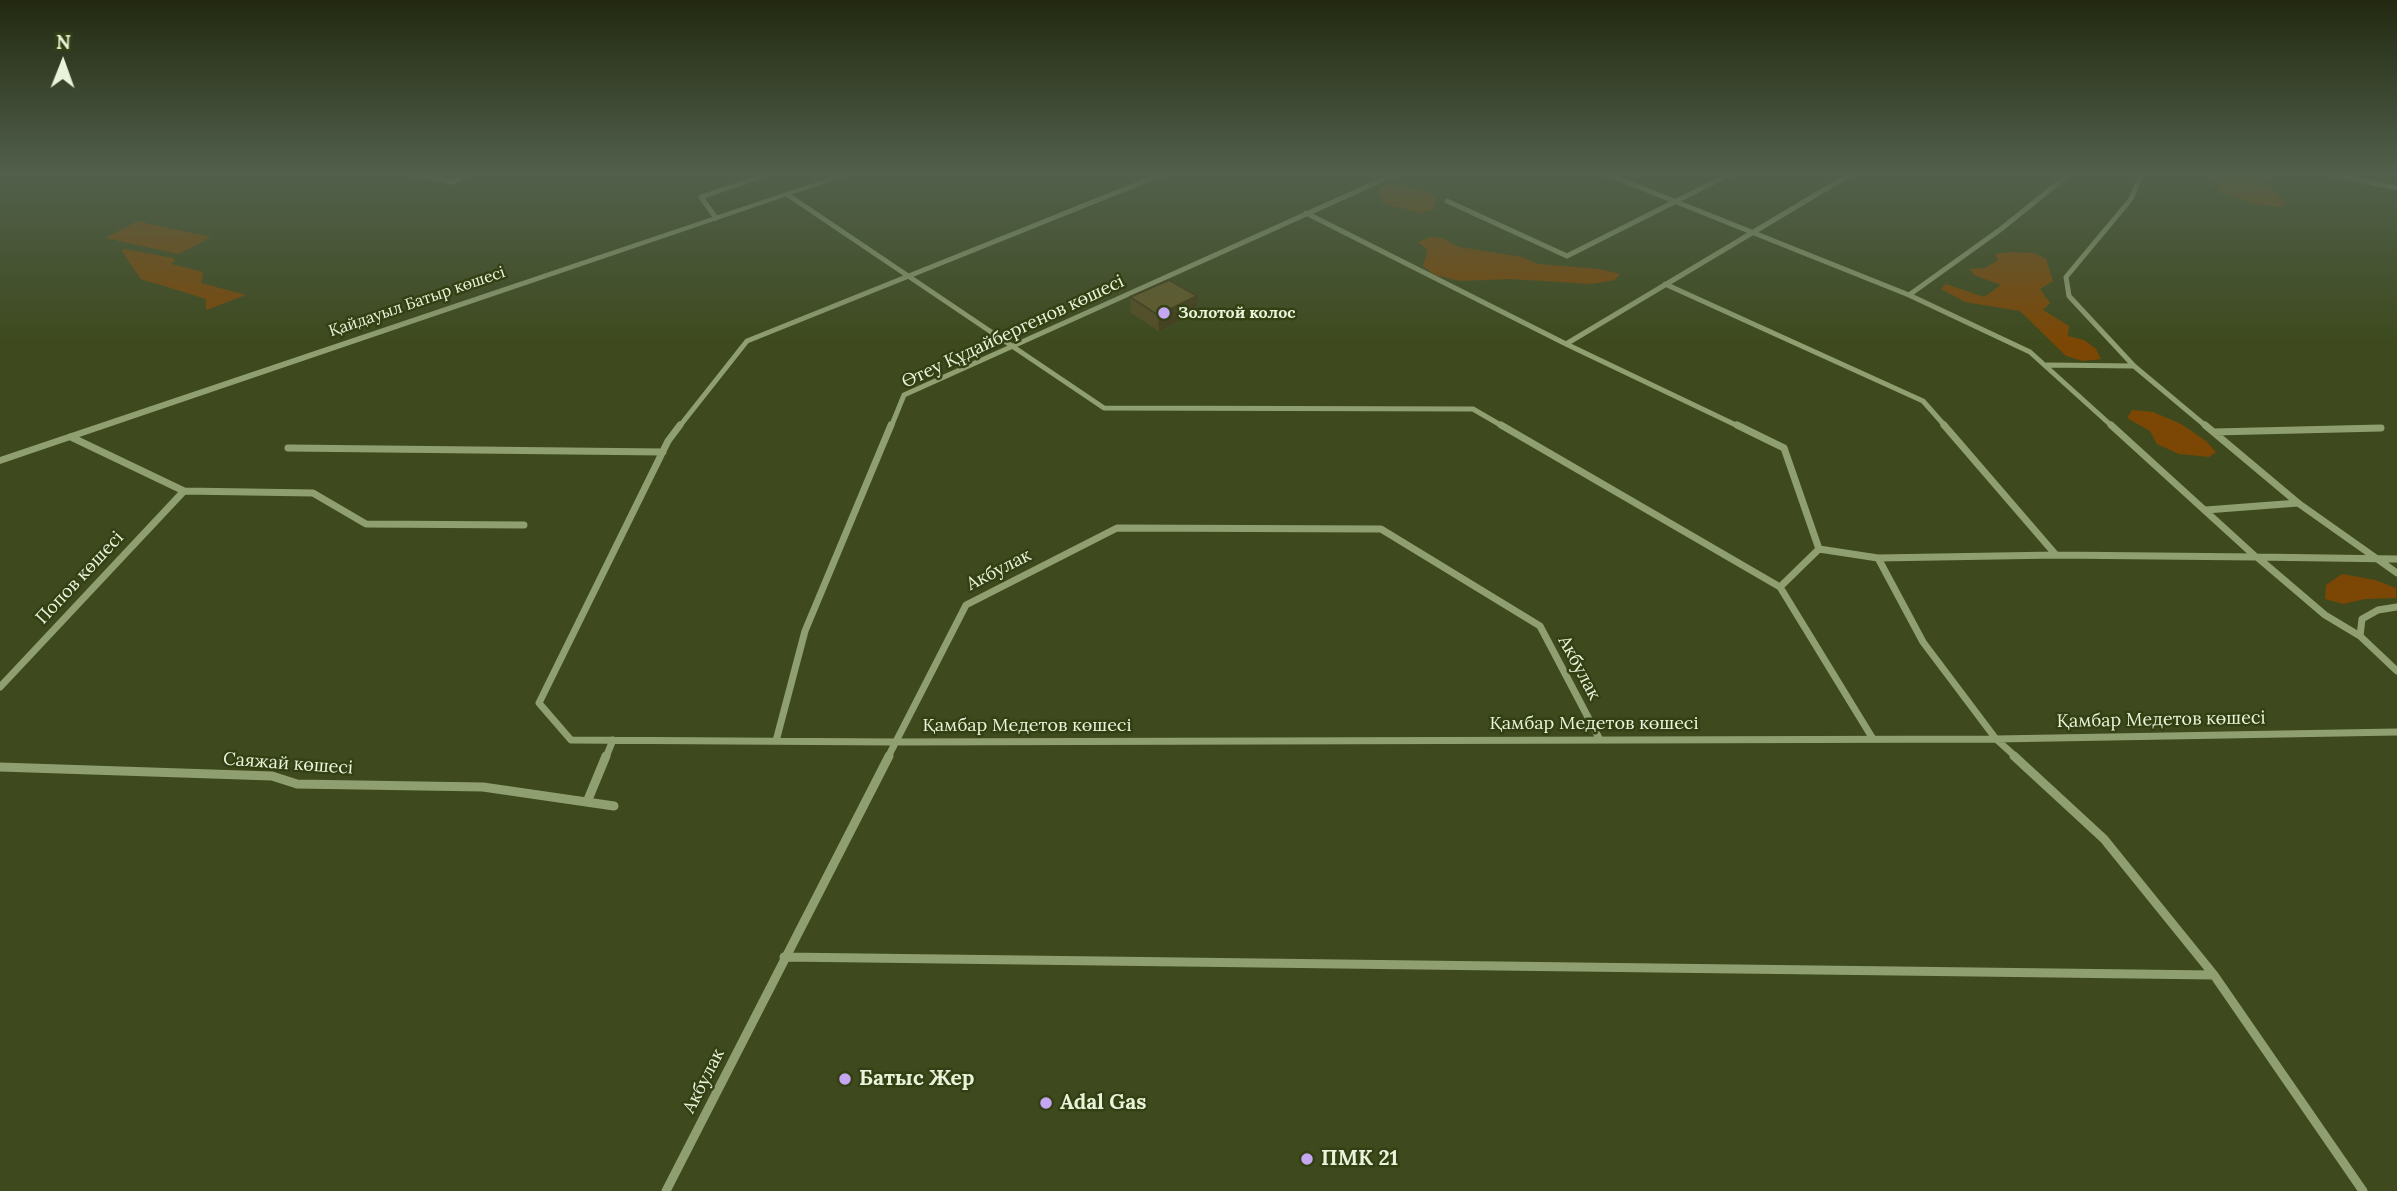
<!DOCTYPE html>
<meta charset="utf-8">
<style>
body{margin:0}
#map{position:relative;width:2397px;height:1191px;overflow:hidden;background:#3e4a1e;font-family:Lora,serif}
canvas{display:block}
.north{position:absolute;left:28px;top:28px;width:70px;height:70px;-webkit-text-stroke:5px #334013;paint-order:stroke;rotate:1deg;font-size:19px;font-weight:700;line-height:28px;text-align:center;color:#eaf3da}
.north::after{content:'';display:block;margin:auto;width:24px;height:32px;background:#eaf3da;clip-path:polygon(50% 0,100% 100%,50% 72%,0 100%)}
</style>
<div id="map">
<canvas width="2397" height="1191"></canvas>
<div class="north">N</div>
</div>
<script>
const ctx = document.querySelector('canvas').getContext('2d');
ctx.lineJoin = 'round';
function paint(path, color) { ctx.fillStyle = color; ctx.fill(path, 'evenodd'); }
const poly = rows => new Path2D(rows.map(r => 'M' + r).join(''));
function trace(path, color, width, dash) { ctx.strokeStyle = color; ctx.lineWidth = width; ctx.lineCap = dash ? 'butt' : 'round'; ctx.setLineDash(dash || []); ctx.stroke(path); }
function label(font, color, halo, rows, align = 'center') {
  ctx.font = font + ' Lora,serif'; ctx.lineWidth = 5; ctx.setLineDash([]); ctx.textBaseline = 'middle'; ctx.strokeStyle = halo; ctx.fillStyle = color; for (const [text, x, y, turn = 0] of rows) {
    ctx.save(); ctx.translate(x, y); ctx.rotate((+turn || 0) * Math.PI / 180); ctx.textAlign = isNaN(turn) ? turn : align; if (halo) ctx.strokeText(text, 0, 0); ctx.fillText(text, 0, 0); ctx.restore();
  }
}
paint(poly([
 [2208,175,2275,175,2267,183,2286,203,2279,207,2255,204,2220,192],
 [1396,183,1430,192,1436,200,1434,209,1420,213,1384,204,1379,195,1380,186],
 [138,221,164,227,211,237,179,254,105,238],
 [1431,237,1442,238,1459,247,1522,257,1538,264,1599,269,1620,274,1615,280,1591,284,1510,279,1460,281,1435,275,1423,266,1428,250,1418,242],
 [125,249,173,258,175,261,171,264,203,272,201,283,246,295,206,310,206,299,141,279,121,250],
 [2012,252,2034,253,2046,259,2053,281,2040,289,2050,303,2043,310,2069,326,2068,336,2084,340,2096,349,2101,359,2083,361,2066,356,2020,311,1965,302,1941,289,1946,284,1984,297,2001,285,1974,275,1970,269,1985,268,1998,260,1995,254],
 [2132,410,2153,412,2181,424,2206,441,2216,452,2209,457,2179,454,2157,444,2150,431,2127,418],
 [2342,574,2375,580,2396,588,2396,598,2365,599,2343,604,2325,599,2326,585]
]), '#7c4705');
trace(poly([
 [415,175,453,182,465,175],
 [1609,175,1909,295,2001,229,2068,175],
 [2141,175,2131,199,2066,277,2069,296,2134,366,2207,427],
 [2335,175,2397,188],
 [788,195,1104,408,1473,409,1504,427],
 [1447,201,1567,256,1728,175],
 [1306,213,1566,344,1740,427],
 [716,218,701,197,765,175],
 [1665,284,1923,401,1946,427],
 [1909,295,2030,352,2113,427],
 [1566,344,1849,175],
 [2047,365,2134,366],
 [679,427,747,341,1160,175],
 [891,427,904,395,1393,175]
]), '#909f70', 5);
trace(poly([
 [680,425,668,441,539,703,571,740,895,742,1996,739,2397,732],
 [1501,425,1780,587],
 [1737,425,1784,448,1819,549,1780,587,1873,739],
 [1944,425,2056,555,1878,558,1923,642,1996,739,2016,757],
 [2205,425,2298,503,2397,573],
 [2214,432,2381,428],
 [71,437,184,491,313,493,366,524,524,525],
 [288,448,663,452],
 [2206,510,2298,503],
 [1819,549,1878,558],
 [2056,555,2256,557,2111,425],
 [2256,557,2397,559],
 [2257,557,2325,615,2360,636],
 [2397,607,2378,610,2362,619,2360,636,2397,671],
 [0,687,184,491],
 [776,741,805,631,891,425],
 [606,757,613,740],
 [888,757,966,605,1117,528,1381,529,1540,626,1600,740]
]), '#909f70', 7);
trace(poly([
 [2014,756,2104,839,2214,975,2363,1191],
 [0,767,272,776,297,784,483,787,614,806],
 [587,802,606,756],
 [784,957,2214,975],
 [666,1191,889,756]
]), '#909f70', 9);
paint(poly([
 [837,175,849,175,0,464,0,457,837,175]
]), '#909f70');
paint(poly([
 [1197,296,1197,312,1159,331,1131,313,1130,297]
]), '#534d24');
paint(poly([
 [1197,296,1197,312,1159,331,1158,315]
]), '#433f1d');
const building = poly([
 [1169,280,1197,296,1158,315,1130,297,1169,280]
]);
paint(building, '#605a2a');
trace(building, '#433f1d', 2);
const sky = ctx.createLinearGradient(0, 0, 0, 342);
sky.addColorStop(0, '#222910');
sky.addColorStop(0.51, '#52604c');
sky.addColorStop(1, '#52604c00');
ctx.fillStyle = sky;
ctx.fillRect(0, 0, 2397, 342);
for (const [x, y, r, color] of [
 [1164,313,7,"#c5a7f1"],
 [845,1079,7,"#c5a7f1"],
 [1046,1103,7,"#c5a7f1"],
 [1307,1159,7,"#c5a7f1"]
]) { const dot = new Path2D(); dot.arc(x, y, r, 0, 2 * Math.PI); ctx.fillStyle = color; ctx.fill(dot); trace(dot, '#334013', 2.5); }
label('16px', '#eaf3da', '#334013', [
 ["Қайдауыл Батыр көшесі",417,302,-19]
]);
label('bold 16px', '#eaf3da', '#334013', [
 ["Золотой колос",1178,313]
], 'left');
label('18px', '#eaf3da', '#334013', [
 ["Өтеу Құдайбергенов көшесі",1013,332,-25],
 ["Акбулак",999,570,-27],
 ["Попов көшесі",80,578,-47],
 ["Акбулак",1579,668,62],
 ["Қамбар Медетов көшесі",2161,720,-1],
 ["Қамбар Медетов көшесі",1594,724],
 ["Қамбар Медетов көшесі",1027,726],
 ["Саяжай көшесі",288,764,4],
 ["Акбулак",704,1081,-63]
]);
label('bold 21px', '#eaf3da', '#334013', [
 ["Батыс Жер",859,1079],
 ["Adal Gas",1060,1103],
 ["ПМК 21",1321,1159]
], 'left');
</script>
